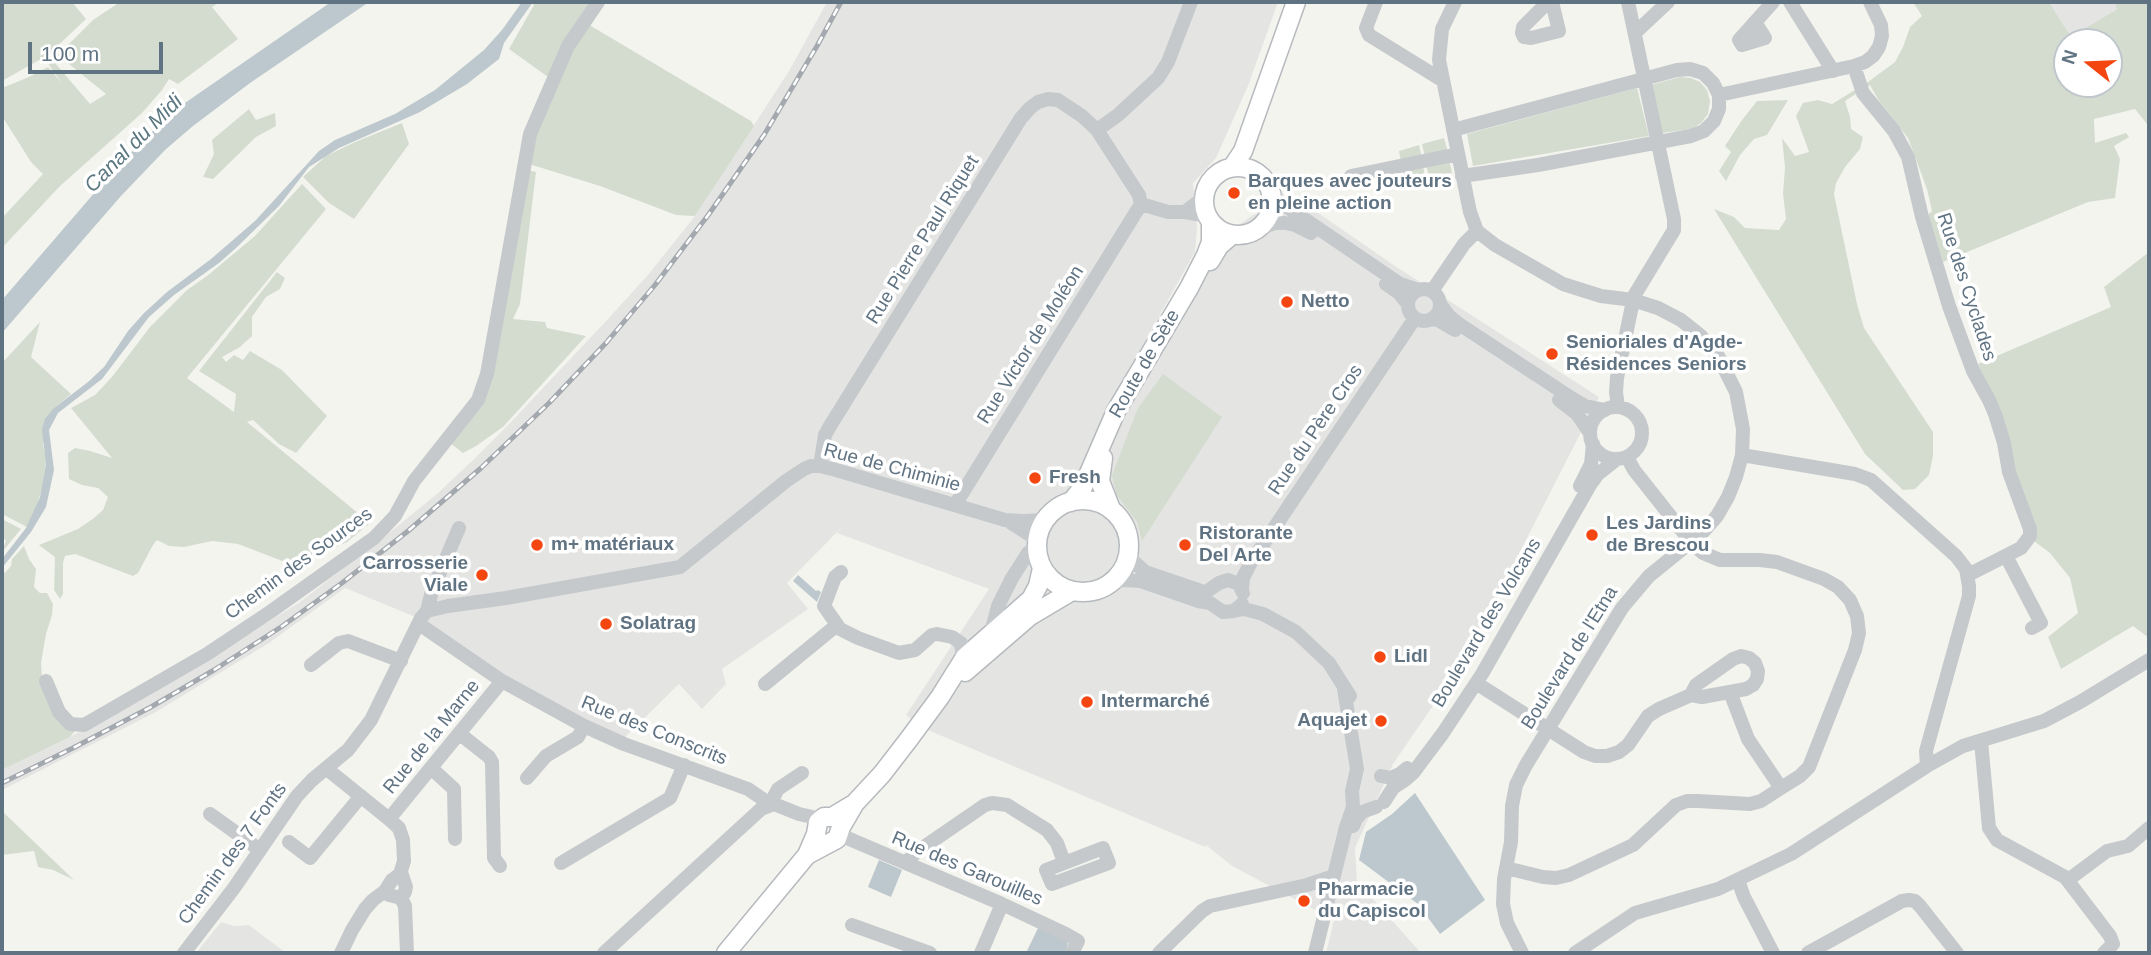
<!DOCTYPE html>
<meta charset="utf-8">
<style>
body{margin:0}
#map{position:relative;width:2151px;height:955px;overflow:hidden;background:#f4f4ef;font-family:Helvetica,sans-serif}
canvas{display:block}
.frame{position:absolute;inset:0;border:4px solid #607383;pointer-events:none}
.north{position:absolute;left:2053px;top:28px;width:70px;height:70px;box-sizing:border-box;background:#fff;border:2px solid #bfc7cd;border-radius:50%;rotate:288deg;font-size:19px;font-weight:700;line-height:28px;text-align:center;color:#607383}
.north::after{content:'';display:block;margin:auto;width:24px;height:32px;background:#f34610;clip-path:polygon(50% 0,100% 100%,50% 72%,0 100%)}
.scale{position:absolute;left:28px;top:42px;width:135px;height:32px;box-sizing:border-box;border:4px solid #607383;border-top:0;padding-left:9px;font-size:21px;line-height:24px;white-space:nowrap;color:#607383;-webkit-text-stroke:5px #fff;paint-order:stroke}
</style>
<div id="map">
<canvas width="2151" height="955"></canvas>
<div class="frame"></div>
<div class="north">N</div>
<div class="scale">100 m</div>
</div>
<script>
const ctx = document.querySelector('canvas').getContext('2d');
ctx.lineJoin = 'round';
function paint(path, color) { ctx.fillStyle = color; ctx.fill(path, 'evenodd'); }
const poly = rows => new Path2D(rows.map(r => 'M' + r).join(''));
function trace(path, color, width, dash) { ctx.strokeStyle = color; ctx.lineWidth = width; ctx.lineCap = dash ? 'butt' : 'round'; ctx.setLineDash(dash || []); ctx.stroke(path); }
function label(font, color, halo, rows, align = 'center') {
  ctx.font = font + ' Helvetica,sans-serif'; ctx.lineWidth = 7; ctx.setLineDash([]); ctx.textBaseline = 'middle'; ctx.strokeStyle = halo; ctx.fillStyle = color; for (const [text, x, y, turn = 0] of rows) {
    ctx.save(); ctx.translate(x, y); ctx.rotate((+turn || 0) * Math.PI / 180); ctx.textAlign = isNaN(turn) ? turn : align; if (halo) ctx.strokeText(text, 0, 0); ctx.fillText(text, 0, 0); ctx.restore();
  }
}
paint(poly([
 [827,2,1278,2,1248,86,1216,158,1193,183,1197,228,1195,252,1124,379,1217,240,1253,215,1298,199,1395,266,1599,397,1474,642,1476,643,1393,764,1355,848,1357,881,1421,953,1326,953,1334,920,1232,866,1206,845,1205,847,923,728,906,715,989,589,837,533,842,527,787,583,808,609,722,669,726,684,702,709,679,684,615,747,418,618,345,588,269,643,156,712,2,790,2,770,70,737,183,675,300,602,399,525,438,493,472,461,510,423,607,320,647,276,695,216,789,71],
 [2049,2,2115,2,2118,8,2071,38],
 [221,922,234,926,249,925,286,953,196,953]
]), '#e4e5e3');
paint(poly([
 [2,2,72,2,86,19,48,55,2,81],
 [120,2,220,2,212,7,238,39,178,84,169,79,162,90,142,113,59,187,2,248,2,218,43,174,31,162,2,116,2,88,29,77,48,67,62,83,49,65,52,61,56,64,90,104,106,94,58,55,93,20],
 [531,2,592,2,548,77,509,49,534,5],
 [1913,2,2049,2,2071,37,2117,9,2115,2,2149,2,2149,123,2147,124,2135,109,2094,119,2095,143,2126,133,2129,137,2114,146,2120,159,2115,198,2088,202,1943,262,1928,215,1932,211,1927,189,1908,138,1879,101,1870,85,1845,101,1850,117,1851,129,1863,137,1860,149,1845,167,1836,183,1834,194,1857,304,1864,328,1933,432,1933,456,1929,475,1915,489,1903,490,1865,454,1714,209,1734,217,1745,228,1779,230,1786,219,1783,194,1785,167,1782,138,1795,156,1809,152,1796,116,1803,103,1818,100,1832,104,1868,82,1895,62,1903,47,1910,27,1922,16],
 [2067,42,2109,42,2109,84,2067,84],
 [586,23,751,121,754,126,695,216,676,215,600,186,529,164,535,133],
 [1680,77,1691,78,1700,82,1707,90,1710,101,1708,114,1701,123,1692,129,1662,133,1651,85],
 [1637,88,1649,136,1473,166,1467,134],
 [1788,100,1767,135,1754,139,1740,155,1726,181,1719,171,1731,152,1725,146,1742,120,1757,101],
 [249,109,256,120,275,113,276,126,256,137,213,179,203,177,214,154,212,140],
 [402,123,409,144,354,219,329,203,303,177,326,156,355,142],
 [1444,138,1448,152,1425,157,1422,144],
 [1419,145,1422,158,1401,162,1399,151],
 [1449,159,1452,173,1429,177,1426,164],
 [1423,165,1425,178,1405,181,1402,169],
 [528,170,536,172,520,304,513,319,545,322,547,328,586,336,503,427,476,446,463,453,450,443,476,411],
 [302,184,326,209,187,378,234,412,236,394,199,371,277,272,285,278,280,289,266,297,252,317,252,336,240,347,222,357,226,362,234,355,243,360,250,351,282,370,327,416,296,453,279,444,253,420,247,422,370,523,347,542,305,561,298,567,238,544,212,541,184,547,169,546,157,540,153,545,138,573,133,576,75,554,65,556,63,563,63,594,60,599,54,590,55,557,39,545,78,529,94,518,103,510,108,497,98,488,82,485,69,479,68,453,75,448,90,451,112,458,71,408,95,395,112,377,150,327,187,290,207,276,255,236],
 [2149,252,2149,638,2133,626,2061,669,2048,637,2078,613,2070,578,2050,553,2034,541,1978,364,2111,307,2104,287],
 [40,322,31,357,71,394,54,408,43,444,46,459,45,478,37,505,27,527,2,514,2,363],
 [1163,374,1222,417,1142,541,1137,522,1116,494,1112,475,1138,408],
 [2,519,21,529,2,552,6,541,2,536],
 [24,546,29,559,36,569,34,587,40,593,47,593,53,604,52,615,46,634,41,663,42,678,76,730,70,737,2,770,2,576,11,566,12,559],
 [2,811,74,880,53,870,38,867,34,851,2,855]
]), '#d4dcd0');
paint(poly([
 [331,2,369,2,250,83,193,126,165,150,121,196,2,333,2,300,115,169,148,135,182,105],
 [522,2,533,2,504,43,499,59,467,84,420,112,339,148,309,167,279,206,236,248,219,263,174,295,149,317,102,379,58,413,49,430,54,470,46,507,31,532,2,568,2,559,26,528,40,497,46,465,42,429,45,419,54,408,88,382,104,367,128,331,144,313,167,292,211,259,255,221,319,151,335,140,395,114,435,90,484,50,502,30],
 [798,575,816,591,818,590,821,592,817,602,793,581],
 [1415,793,1485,900,1440,934,1418,904,1359,860,1366,832,1392,814],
 [879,860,902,870,891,897,868,887],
 [1038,928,1064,938,1068,944,1065,953,1026,953]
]), '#bcc8cd');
const major = poly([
 [1233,166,1243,151,1296,2],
 '1204 201a34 34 0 1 1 68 0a34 34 0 1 1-68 0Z',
 [1210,261,1219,246,1232,235],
 [1103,458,1100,481,1111,509],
 '1037 546a46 46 0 1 1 92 0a46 46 0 1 1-92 0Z',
 [1071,502,1083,487,1116,411,1189,288,1206,255,1211,242,1211,223],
 [965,672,1030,616,1072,591],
 [807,855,837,839,841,827,855,803,882,774,909,739,940,697,965,657,1031,599,1038,586,1042,568],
 [726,953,807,855,816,834,818,822,824,817,832,817,852,805]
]);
trace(major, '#b6babe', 21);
trace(poly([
 [1376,2,1366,28,1369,35,1442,80],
 [1455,2,1442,29,1439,60,1470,212,1477,231,1495,245,1563,284,1601,296,1633,300,1658,308,1681,320,1701,336,1718,356,1736,392,1743,429,1742,455,1736,477,1728,497,1717,516,1702,533,1649,576,1622,608,1526,765,1516,785,1512,806,1511,842,1504,879,1503,904,1507,923,1522,953],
 [1548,2,1523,27,1522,33,1524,37,1531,38,1559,31,1552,2],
 [1790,2,1833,71],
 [1755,22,1765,38,1742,45,1739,40,1773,2],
 [1635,33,1668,2],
 [1854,66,1863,93,1894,131,1908,157,1922,217,1949,306,1973,371,1989,400,1995,414,2004,443,2009,472,2030,529,2030,536,2021,548,1968,575],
 [1719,95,1854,66,1865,62,1873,56,1879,47,1882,36,1881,25,1870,2],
 [1097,130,1118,115,1158,78,1168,62,1191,2],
 [1453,130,1677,70,1690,69,1703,73,1713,83,1719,95,1719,109,1714,121,1704,131,1691,136,1538,165,1462,176],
 [1351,176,1458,154],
 [1271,190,1279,201,1300,216,1400,284,1418,290],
 [1141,204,1168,212,1185,212,1207,216],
 [1185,212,1204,197],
 [1260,228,1275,223,1285,223,1295,225,1311,233],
 [1386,284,1399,293,1408,304],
 '1408 305a16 16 0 1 1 32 0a16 16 0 1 1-32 0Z',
 [1432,291,1464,244,1477,231],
 [1440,304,1449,316,1459,324,1570,397,1585,406,1605,410],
 [1431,319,1438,320,1455,330],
 [1559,400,1577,414,1590,433],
 [1618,407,1616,392,1617,378,1634,296,1674,230,1674,219,1628,2],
 '1590 433a26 26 0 1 1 52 0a26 26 0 1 1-52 0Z',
 [1742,455,1855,474,1871,480,1956,556,1966,569,1969,586,1969,596,1926,751,1927,766],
 [820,466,825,435,830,426,1021,118,1030,108,1038,102,1048,99,1058,100,1082,116,1097,130,1139,195,1141,204,955,505],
 [1580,486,1591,464,1593,444],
 [1010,522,1038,540],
 [1129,551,1133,561,1145,572,1201,591,1206,592,1219,583,1228,580,1239,584,1243,593],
 [2006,556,2041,623,2032,628],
 [841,572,835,577,824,606,840,629,858,638,899,653,915,650,932,635,937,634,952,637,961,643,963,659],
 [1111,583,1123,580,1140,581,1198,601,1210,603,1223,612,1234,611,1242,604],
 [1242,589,1243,578,1250,564,1415,318],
 [1237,610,1244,609,1263,614,1296,632,1329,663,1350,696],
 [427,611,448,606,506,598,680,567,786,481,804,469,811,466,820,466,836,470,1005,520,1023,521,1046,520],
 [419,624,502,681,584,726,624,744,748,789,770,804,778,789,802,773],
 [991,633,998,606,1012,578,1028,553,1037,546],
 [311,665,339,643,348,641,401,661],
 [46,681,59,712,70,724,84,725,207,654,270,612,374,538,395,516,414,481,478,400,487,374,530,134,568,46,598,2],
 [1476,683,1584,752,1595,756,1607,756,1619,752,1628,745,1648,716,1659,709,1691,695,1696,685,1733,659,1741,656,1749,658,1755,663,1758,671,1757,679,1753,685,1746,689,1702,697,1691,695],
 [765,684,837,625],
 [1730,692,1748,739,1781,788],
 [460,734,489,757,492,762,494,858,500,866],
 [1981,741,1989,828,1997,840,2065,877,2110,936,2113,944,2104,953],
 [431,768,454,789,455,839],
 [327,769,389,819,502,681],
 [1381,776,1391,778,1400,774,1407,768],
 [527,778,546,756,578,737,584,726],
 [1384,802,1393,788,1405,780,1413,773,1443,733,1482,674,1590,485,1598,474,1617,459],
 [210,814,260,850],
 [389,819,399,828,403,840,404,861,400,874],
 [1353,826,1356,819,1362,812,1376,807],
 [840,835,1002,904,1066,934,1078,941,1072,953],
 [289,842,310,858,361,796],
 [1103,848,1109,863,1052,884,1046,870,1103,848],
 [561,863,670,798,684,765],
 [906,863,915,853,985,805,992,803,1007,805,1047,830,1057,843,1064,862],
 [1506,868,1543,877,1556,878,1569,875,1633,845,1676,805,1687,801,1698,801,1750,804,1761,801,1781,788,1800,776,1809,767,1855,650,1859,633,1857,616,1850,600,1838,587,1824,579,1777,562,1760,560,1720,560,1703,553,1691,542,1634,470,1627,457],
 [1738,880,1744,897,1773,953],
 [2068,880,2107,851,2128,846,2149,828],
 [401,898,405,906,407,953],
 [852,925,930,953],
 [184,953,234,888,297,796,312,780,348,750,371,720,421,618,427,611,432,591,459,528],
 [341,953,352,930,365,909,373,900,385,891,392,880,400,874,402,875,406,887,405,892,401,898,389,895,385,891],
 [604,953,761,809,774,804,799,814,821,819],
 [981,953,1002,904],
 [1159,953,1202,911,1210,906,1307,885,1334,876],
 [1315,953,1346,827,1353,807,1352,791,1357,769,1344,689],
 [1575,953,1635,913,1718,889,1791,854,1927,766,1963,746,2044,721,2080,702,2149,660],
 [1808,953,1902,901,1909,900,1915,901,1920,906,1957,953]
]), '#c6c9cc', 14);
trace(major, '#fff', 18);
const rail = poly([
 [2,783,73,748,151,707,214,670,281,627,342,583,408,531,481,468,549,403,606,343,655,285,709,214,764,135,817,46,841,2]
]);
trace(rail, '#a3a9af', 5);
trace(rail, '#fff', 2.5, [8]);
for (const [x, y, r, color] of [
 [1234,193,7,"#f34610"],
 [1287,302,7,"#f34610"],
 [1552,354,7,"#f34610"],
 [1035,478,7,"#f34610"],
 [1592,535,7,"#f34610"],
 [537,545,7,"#f34610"],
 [1185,545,7,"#f34610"],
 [482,575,7,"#f34610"],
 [606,624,7,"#f34610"],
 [1380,657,7,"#f34610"],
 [1087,702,7,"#f34610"],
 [1381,721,7,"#f34610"],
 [1304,901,7,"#f34610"]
]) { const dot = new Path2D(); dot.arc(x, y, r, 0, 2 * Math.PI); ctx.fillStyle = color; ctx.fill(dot); trace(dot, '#fff', 2.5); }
label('bold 19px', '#607383', '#fff', [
 ["Barques avec jouteurs",1248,182],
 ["en pleine action",1248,204],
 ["Netto",1301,302],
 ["Senioriales d'Agde-",1566,343],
 ["Résidences Seniors",1566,365],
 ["Fresh",1049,478],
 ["Les Jardins",1606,524],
 ["de Brescou",1606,546],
 ["Ristorante",1199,534],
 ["Del Arte",1199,556],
 ["m+ matériaux",551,545],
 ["Carrosserie",468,564,"right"],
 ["Viale",468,586,"right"],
 ["Solatrag",620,624],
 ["Lidl",1394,657],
 ["Intermarché",1101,702],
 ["Aquajet",1367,721,"right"],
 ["Pharmacie",1318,890],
 ["du Capiscol",1318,912]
], 'left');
label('19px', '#607383', '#fff', [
 ["Rue Pierre Paul Riquet",923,240,-58],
 ["Rue des Cyclades",1966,287,72],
 ["Rue Victor de Moléon",1031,345,-58],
 ["Route de Sète",1145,364,-60],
 ["Rue du Père Cros",1316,430,-56],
 ["Rue de Chiminie",892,468,15],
 ["Chemin des Sources",299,564,-36],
 ["Boulevard des Volcans",1487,623,-59],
 ["Boulevard de l'Etna",1570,658,-58],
 ["Rue des Conscrits",654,731,22],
 ["Rue de la Marne",432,737,-51],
 ["Chemin des 7 Fonts",233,854,-54],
 ["Rue des Garouilles",967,869,23]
]);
label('italic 21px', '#5b7781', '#fff', [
 ["Canal du Midi",134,144,-45]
]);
</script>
